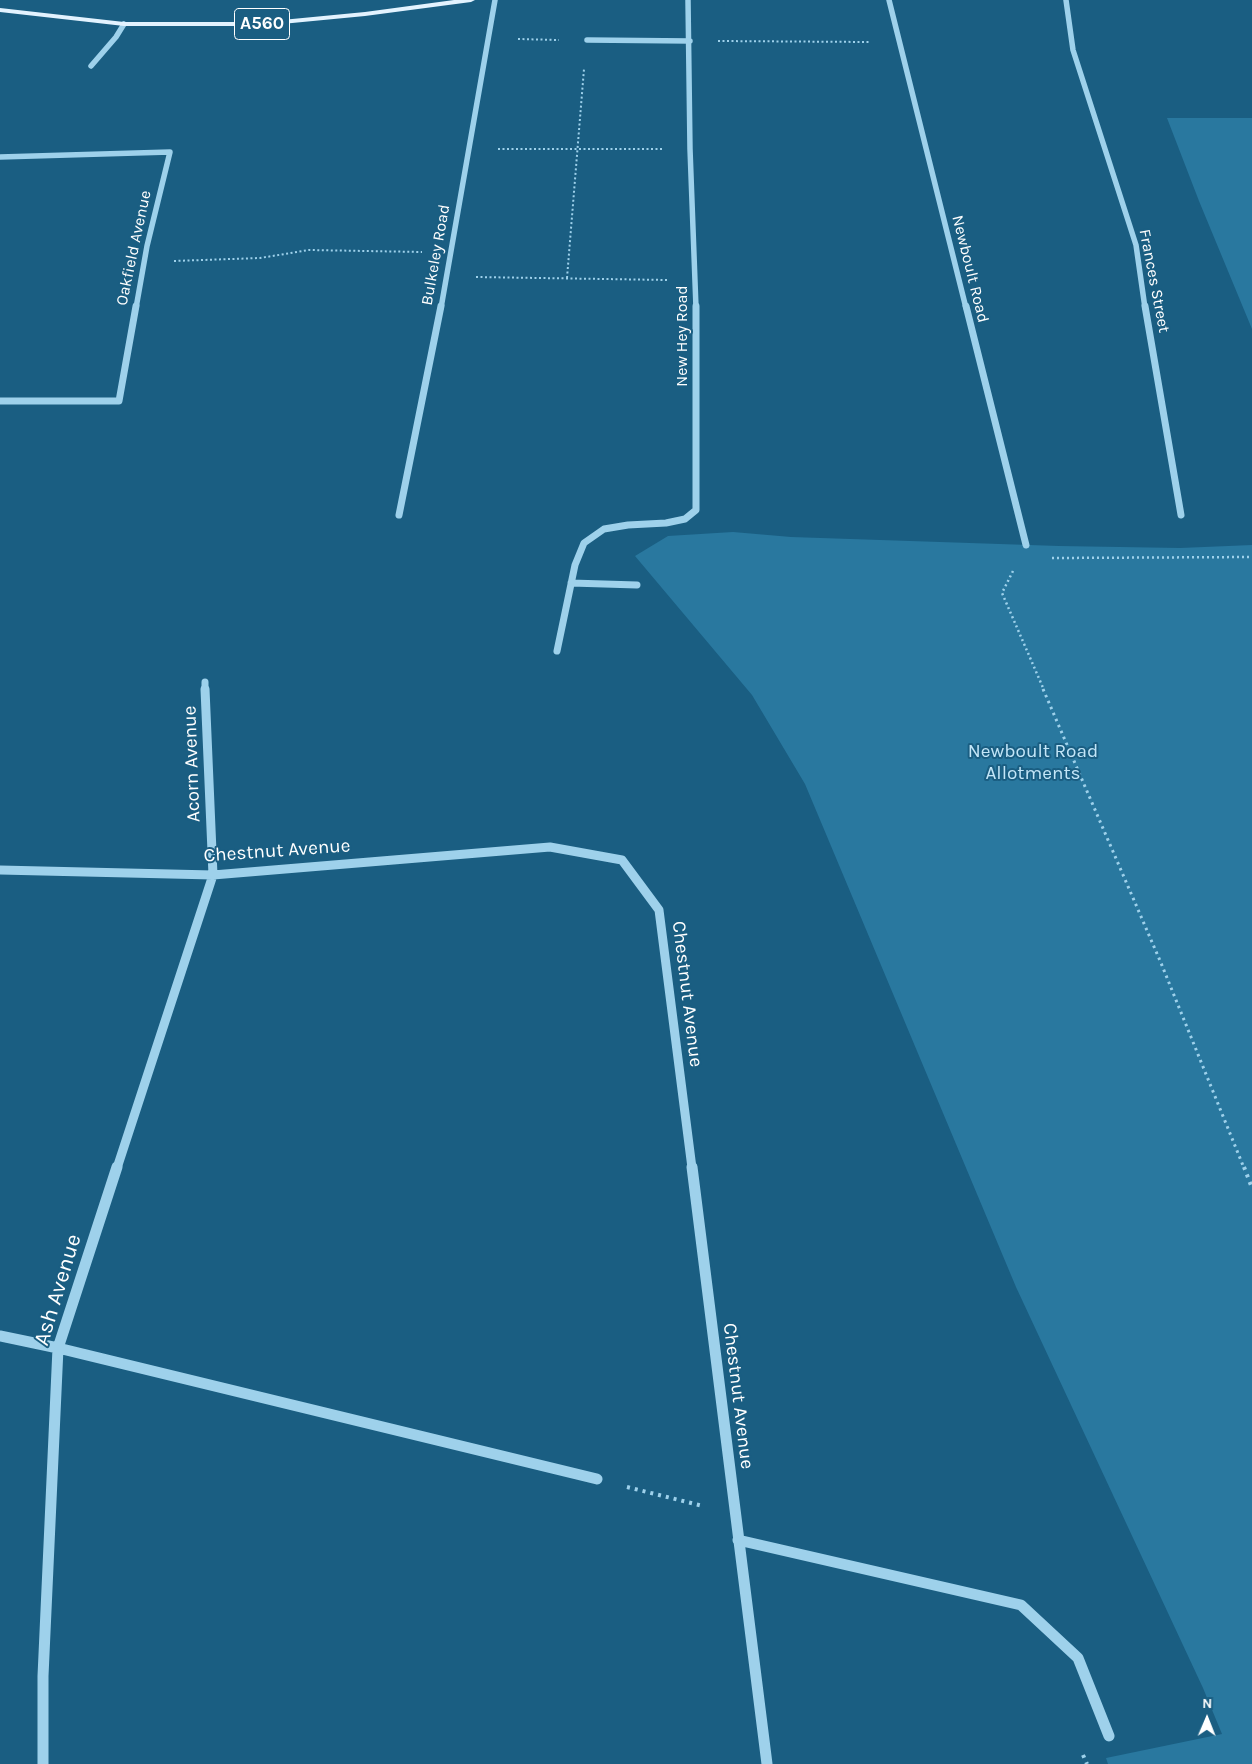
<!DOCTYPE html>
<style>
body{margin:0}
#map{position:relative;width:1252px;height:1764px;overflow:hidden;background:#1a5e82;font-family:Karla,sans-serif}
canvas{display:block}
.north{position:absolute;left:1182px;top:1694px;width:50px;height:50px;-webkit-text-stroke:4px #1a5e82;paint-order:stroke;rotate:1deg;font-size:14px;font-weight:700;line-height:20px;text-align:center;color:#fff}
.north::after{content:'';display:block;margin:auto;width:18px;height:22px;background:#fff;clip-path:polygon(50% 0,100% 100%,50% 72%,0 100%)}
</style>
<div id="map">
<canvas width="1252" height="1764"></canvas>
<div class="north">N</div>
</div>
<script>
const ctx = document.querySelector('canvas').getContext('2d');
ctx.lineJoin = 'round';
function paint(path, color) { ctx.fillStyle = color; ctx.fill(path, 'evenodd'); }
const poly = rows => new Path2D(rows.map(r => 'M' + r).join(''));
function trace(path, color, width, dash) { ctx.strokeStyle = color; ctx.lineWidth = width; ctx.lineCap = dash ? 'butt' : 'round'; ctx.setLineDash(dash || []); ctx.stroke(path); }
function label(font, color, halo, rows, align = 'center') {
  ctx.font = font + ' Karla,sans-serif'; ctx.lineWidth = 4; ctx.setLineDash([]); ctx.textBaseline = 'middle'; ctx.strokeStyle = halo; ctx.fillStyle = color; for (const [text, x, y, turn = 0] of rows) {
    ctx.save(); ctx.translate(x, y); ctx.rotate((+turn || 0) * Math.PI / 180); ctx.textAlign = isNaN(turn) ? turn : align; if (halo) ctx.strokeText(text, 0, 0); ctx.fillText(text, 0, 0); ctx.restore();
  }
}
paint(poly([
 [1167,118,1252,118,1252,329,1199,201],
 [733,532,791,537,1059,546,1180,548,1252,545,1252,1764,1108,1764,1106,1758,1222,1734,1203,1688,1016,1287,805,784,752,695,635,556,668,536]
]), '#29789f');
trace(poly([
 [518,39,559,40],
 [718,41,869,42],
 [498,149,662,149],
 [174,261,260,258,309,250,422,252],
 [476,277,667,280],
 [567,278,584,69]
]), '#9ed1eb', 2, [2, 2.5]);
trace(poly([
 [1052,558,1252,557],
 [1013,571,1002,593,1044,690]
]), '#9ed1eb', 2.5, [2, 3]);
trace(poly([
 [1043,689,1161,963,1244,1168]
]), '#9ed1eb', 3, [2.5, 4]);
trace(poly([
 [1244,1167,1252,1188],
 [627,1487,703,1506],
 [1083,1755,1087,1764]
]), '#9ed1eb', 4, [3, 5]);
trace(poly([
 [688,0,690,149,696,308],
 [889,0,966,308],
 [1066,0,1073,50,1136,245,1145,308],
 [587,40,690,41],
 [91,66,116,37,124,24],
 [0,157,170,152,147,246,136,308],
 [441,308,495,0]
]), '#9ed1eb', 5.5);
trace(poly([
 [966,306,1026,545],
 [1145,306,1181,515],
 [0,401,119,401,136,306],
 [399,515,441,306],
 [571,583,637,585],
 [557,651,575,565,584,543,604,529,628,525,666,523,685,519,696,510,696,306],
 [205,682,205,690]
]), '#9ed1eb', 7);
trace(poly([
 [0,870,213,875,550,847,622,860,659,910,692,1168],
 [117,1168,213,875,205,689]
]), '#9ed1eb', 9);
trace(poly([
 [692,1167,767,1764],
 [0,1336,58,1348,597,1479],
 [738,1540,1021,1605,1078,1658,1109,1736],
 [43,1764,43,1676,58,1348,117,1167]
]), '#9ed1eb', 11);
paint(poly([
 [454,0,475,0,471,2,365,16,261,26,124,26,0,12,0,8,124,22,261,22,365,12,454,0]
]), '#e3f3ff');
label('16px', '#fff', '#1a5e82', [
 ["Oakfield Avenue",134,248,-78],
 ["Bulkeley Road",436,255,-80],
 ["Newboult Road",970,269,76],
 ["Frances Street",1154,281,79],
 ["New Hey Road",682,336,-90]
]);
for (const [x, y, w] of [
 [262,24,55]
]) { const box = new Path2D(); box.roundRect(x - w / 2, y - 15.5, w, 31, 4); ctx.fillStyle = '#1a5e82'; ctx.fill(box); trace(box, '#fff', 1); }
label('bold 18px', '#fff', null, [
 ["A560",262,24]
]);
label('19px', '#c3e6f8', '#1a5e82', [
 ["Newboult Road",1033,752],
 ["Allotments",1033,774]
]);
label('19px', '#fff', '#1a5e82', [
 ["Acorn Avenue",192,764,-92],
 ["Chestnut Avenue",277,851,-4],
 ["Chestnut Avenue",687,994,83],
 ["Chestnut Avenue",738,1396,83]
]);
label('22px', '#fff', '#1a5e82', [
 ["Ash Avenue",58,1290,-73]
]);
</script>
